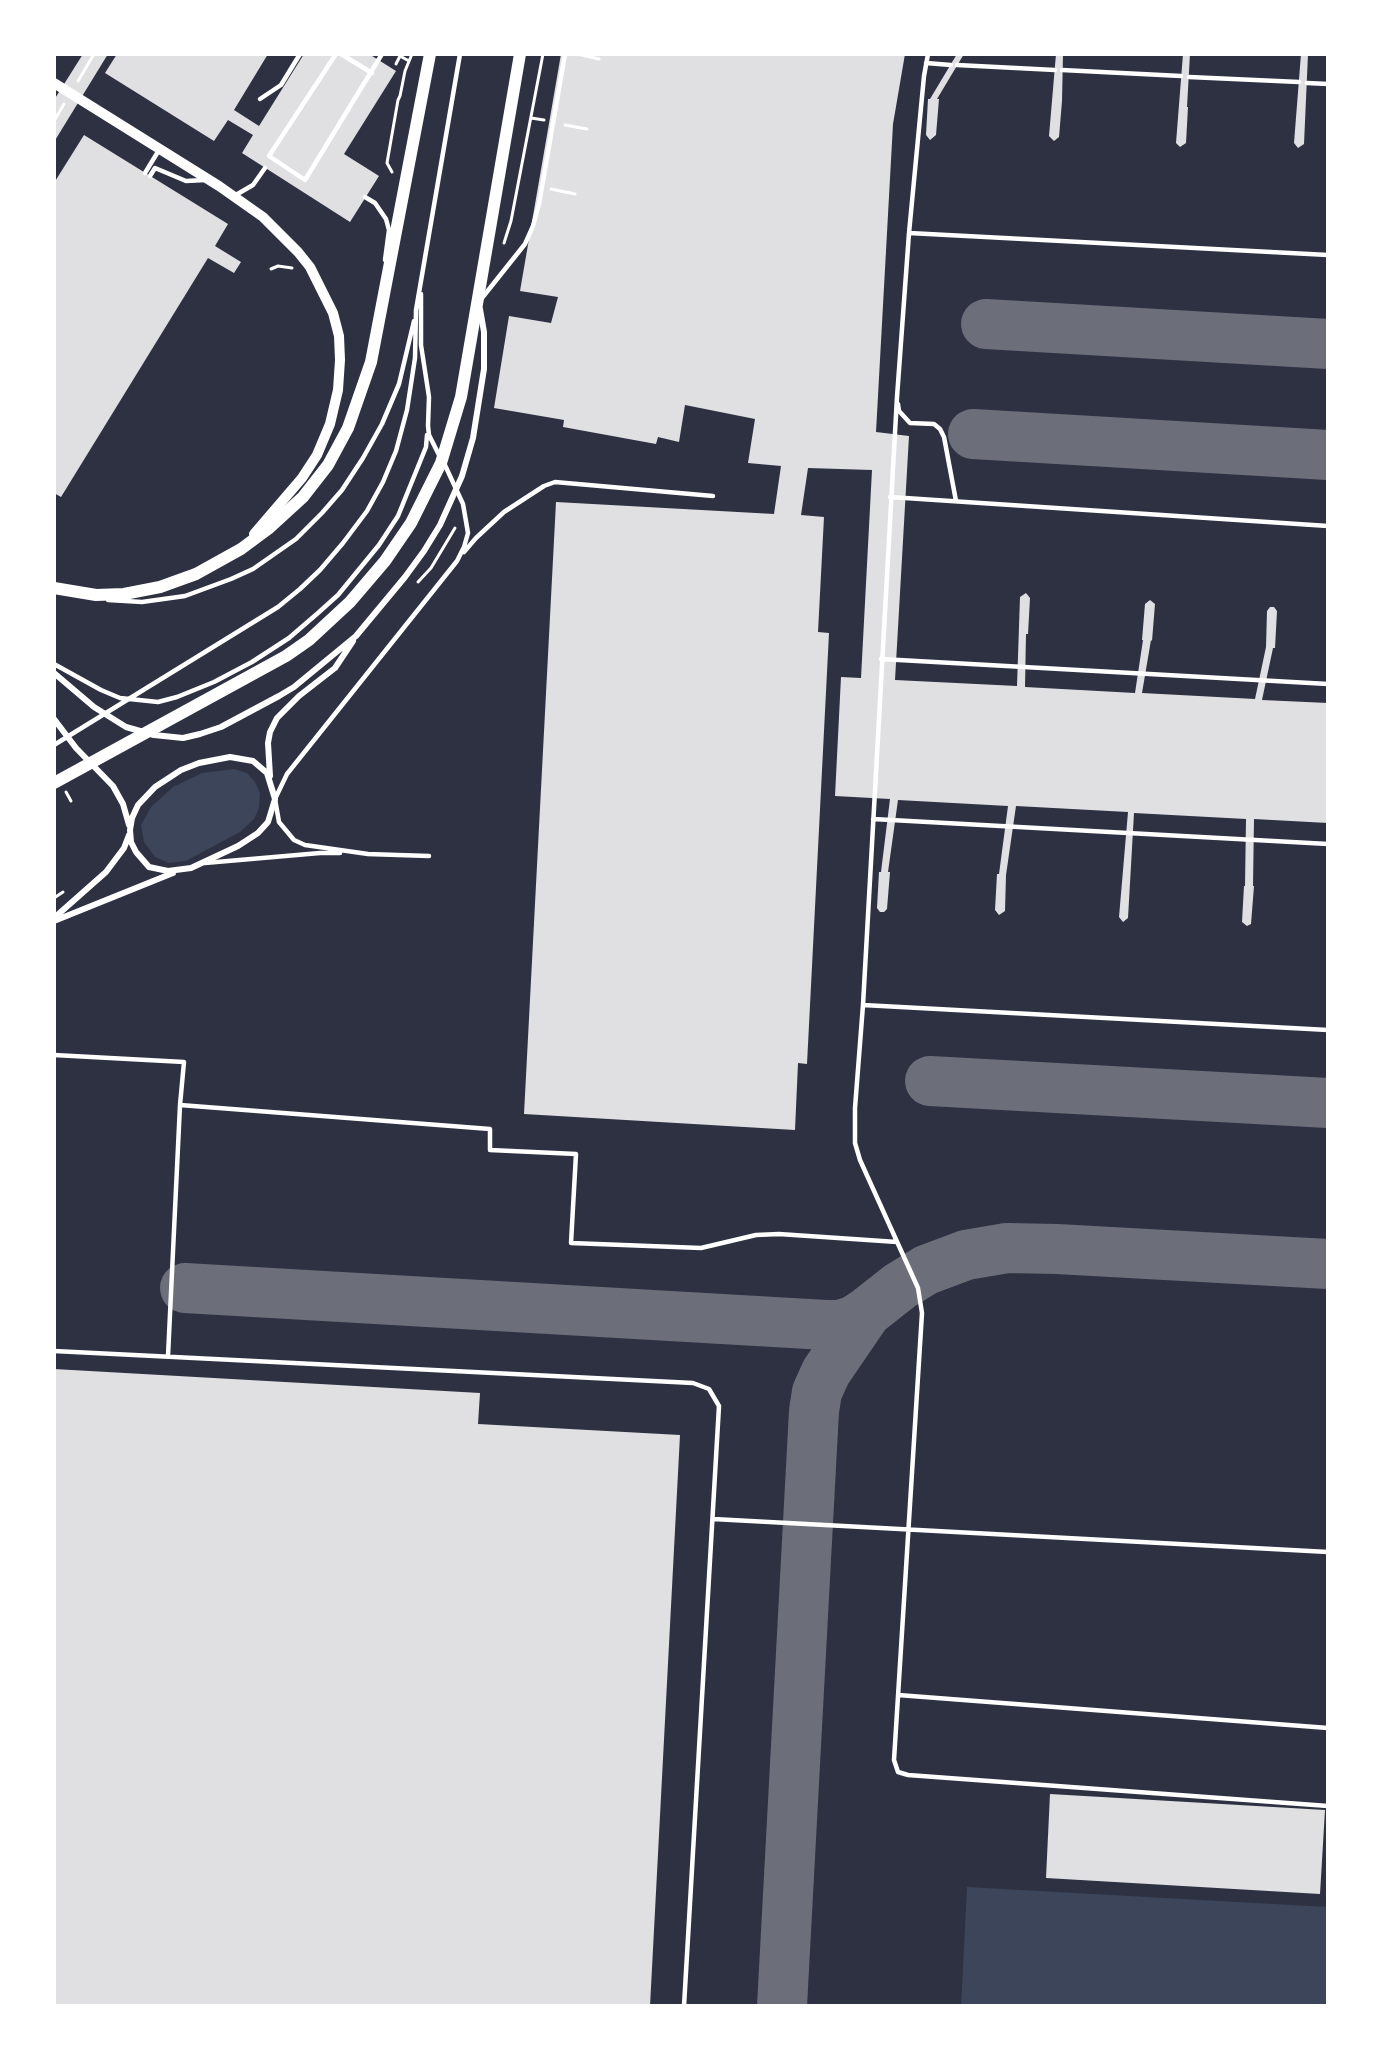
<!DOCTYPE html>
<style>
body{margin:0}
#map{position:relative;width:1382px;height:2060px;overflow:hidden;background:#2d3142;font-family:"Playfair Display",serif}
canvas{display:block}
.frame{position:absolute;inset:0;border:56px solid #fff;pointer-events:none}
</style>
<div id="map">
<canvas width="1382" height="2060"></canvas>
<div class="frame"></div>
</div>
<script>
const ctx = document.querySelector('canvas').getContext('2d');
ctx.lineJoin = 'round';
function paint(path, color) { ctx.fillStyle = color; ctx.fill(path, 'evenodd'); }
const poly = rows => new Path2D(rows.map(r => 'M' + r).join(''));
function trace(path, color, width, dash) { ctx.strokeStyle = color; ctx.lineWidth = width; ctx.lineCap = dash ? 'butt' : 'round'; ctx.setLineDash(dash || []); ctx.stroke(path); }
paint(poly([
 [234,769,247,773,255,782,260,793,259,808,254,819,240,832,186,861,169,863,155,857,144,842,141,825,151,807,173,787,202,773],
 [967,1887,1328,1907,1328,2006,961,2006]
]), '#3c4559');
trace(poly([
 [986,324,1328,344],
 [973,434,1328,455],
 [930,1081,1328,1103],
 [185,1288,826,1325,840,1325,853,1321,867,1312],
 [782,2006,814,1411,817,1392,826,1372,867,1312,900,1286,926,1270,966,1255,1007,1248,1057,1249,1328,1264]
]), '#6c6f7a', 50);
paint(poly([
 [83,54,108,54,54,142,54,100],
 [117,54,268,54,234,110,259,126,304,54,369,54,396,71,344,154,379,176,350,222,242,153,253,135,228,120,214,141,105,73],
 [561,54,905,54,893,124,876,432,909,436,895,680,1017,686,1020,597,1026,593,1030,598,1028,634,1026,634,1025,687,1135,693,1143,640,1142,640,1145,604,1150,600,1155,604,1152,641,1151,640,1142,693,1255,699,1266,647,1267,611,1270,607,1274,607,1277,611,1275,648,1273,648,1262,700,1328,703,1328,823,1254,819,1253,886,1254,886,1251,924,1247,926,1242,922,1244,886,1245,886,1246,819,1134,813,1128,918,1123,922,1119,917,1128,812,1016,806,1006,875,1005,911,999,915,995,910,997,874,999,874,1008,806,898,800,888,872,890,872,887,909,884,912,880,912,877,908,879,872,881,872,890,799,835,796,841,677,861,678,872,470,808,468,801,515,824,517,818,632,829,633,807,1064,798,1063,795,1130,524,1114,556,502,774,514,781,466,748,463,755,419,685,405,679,442,658,437,656,444,563,427,564,420,494,408,509,316,551,323,558,297,520,291],
 [957,54,964,54,937,99,939,99,936,135,930,140,926,135,928,99,930,99],
 [1056,54,1063,54,1062,101,1059,137,1054,141,1049,136],
 [1183,54,1190,54,1187,107,1188,107,1186,143,1180,147,1176,143],
 [1301,54,1308,54,1304,144,1298,148,1294,143],
 [84,135,228,224,215,246,241,262,234,273,208,258,61,497,54,493,54,183],
 [54,1369,480,1393,478,1424,680,1435,650,2006,54,2006],
 [1050,1794,1325,1810,1320,1894,1046,1878]
]), '#e0e0e3');
trace(poly([
 [577,54,599,59],
 [396,64,400,56,409,61],
 [78,81,94,54],
 [531,118,544,120],
 [54,121,64,104],
 [565,125,587,129],
 [392,172,387,163,398,100,400,96,405,71,412,54],
 [551,189,575,194],
 [504,243,511,221,543,54],
 [271,269,278,266,292,268],
 [418,582,431,568,455,528],
 [66,792,71,801],
 [54,898,63,892]
]), '#fff', 3);
trace(poly([
 [336,54,269,156,305,180,382,54],
 [341,54,372,73],
 [928,54,924,76,909,233,897,397,863,1005,855,1108,855,1143,860,1160,918,1288,922,1313,894,1760,898,1772,908,1775,1328,1806],
 [926,63,951,65],
 [957,65,1055,70],
 [1062,70,1181,76],
 [1189,77,1299,82],
 [1307,83,1328,84],
 [260,99,281,85,300,54],
 [145,173,159,150],
 [150,176,155,168,186,181,205,180],
 [234,196,253,185,265,168],
 [365,197,375,203,386,219,389,230,385,260],
 [909,233,1328,255],
 [421,294,421,345,429,397,428,426,429,435,440,457],
 [482,298,525,244,533,226,539,204,565,54],
 [898,404,899,411,910,423,934,424,940,429,944,437,956,501],
 [890,497,1328,526],
 [464,552,476,538,504,512,544,486,555,482,713,496],
 [108,600,142,602,185,596,231,579,253,569,296,539,322,513,342,490,363,458,382,424,399,384,414,321],
 [881,659,1328,684],
 [54,664,101,690,120,698,158,702,177,697,214,682,252,662,289,638,318,613,338,595,379,545,398,516,426,447,427,435],
 [54,745,278,607,300,589,320,570,343,543,367,511,383,482,396,451,407,410,415,358,416,310,460,54],
 [873,819,1328,844],
 [367,854,429,856],
 [368,854,305,845,294,840,279,822,275,799,287,774,457,561,464,547,468,533,463,504,444,463],
 [205,863,320,853,340,853],
 [863,1005,1328,1030],
 [54,1055,184,1062,180,1105,490,1129,490,1150,576,1154,571,1243,701,1248,756,1235,779,1234,897,1242],
 [54,1351,693,1383,709,1389,719,1406,684,2006],
 [168,1356,180,1105],
 [713,1519,1328,1552],
 [898,1695,1328,1728]
]), '#fff', 4.5);
trace(poly([
 [54,673,94,707,126,727,154,735,183,738,200,734,221,727,279,696,294,687,356,636,405,577,424,551,440,525,462,476,473,438,484,369,484,332,480,309],
 [54,719,76,748,113,786,123,804,129,825],
 [230,757,253,761,267,773,275,799,268,822,258,833,238,846,191,868,168,871,149,867,136,852,131,842,130,830,132,818,138,805,155,787,181,770,199,763,230,757],
 [270,776,268,743,270,732,277,718,299,696,335,668,353,641],
 [54,918,106,872,124,848,129,835],
 [54,921,173,873]
]), '#fff', 6);
trace(poly([
 [54,83,219,186,263,217,298,252,310,267,333,313,339,336,340,360,338,390,330,424,317,455,302,478,254,534]
]), '#fff', 10);
trace(poly([
 [54,588,96,595,124,594,160,587,196,574,241,549,268,529,303,497,328,465,348,428,371,362,430,54],
 [54,783,286,656,309,640,350,602,385,561,411,523,441,463,461,397,520,54]
]), '#fff', 12);
</script>
